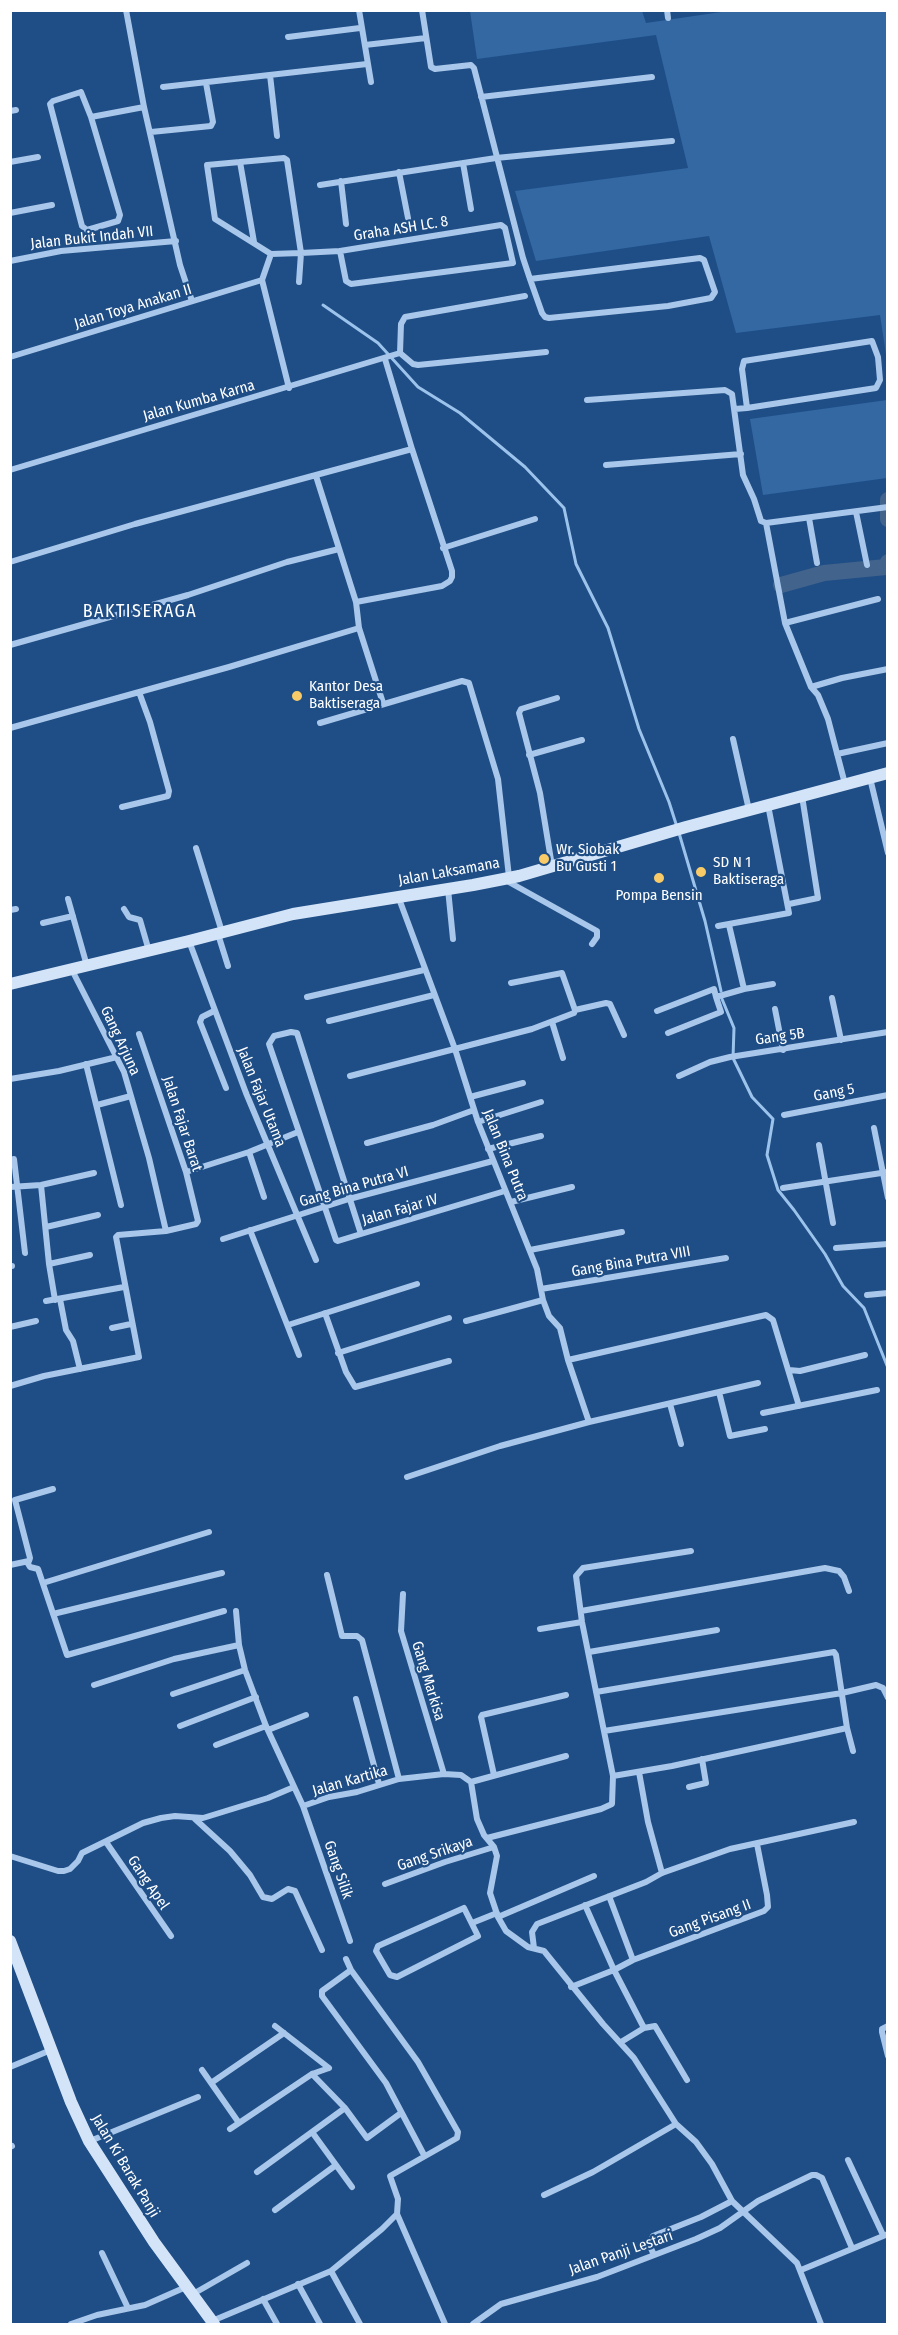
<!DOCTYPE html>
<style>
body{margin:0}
#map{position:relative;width:898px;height:2335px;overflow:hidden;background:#1f4e86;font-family:"Fira Sans Condensed",sans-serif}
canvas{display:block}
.frame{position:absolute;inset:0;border:12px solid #fff;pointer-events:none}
</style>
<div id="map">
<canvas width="898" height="2335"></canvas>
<div class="frame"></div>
</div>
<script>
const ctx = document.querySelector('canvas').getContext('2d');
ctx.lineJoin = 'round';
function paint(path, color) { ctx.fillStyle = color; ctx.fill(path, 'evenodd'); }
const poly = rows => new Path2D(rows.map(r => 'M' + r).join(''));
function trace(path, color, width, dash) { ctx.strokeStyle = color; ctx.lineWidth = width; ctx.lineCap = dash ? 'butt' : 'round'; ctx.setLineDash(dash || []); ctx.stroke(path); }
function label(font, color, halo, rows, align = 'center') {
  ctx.font = font + ' "Fira Sans Condensed",sans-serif'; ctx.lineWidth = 4.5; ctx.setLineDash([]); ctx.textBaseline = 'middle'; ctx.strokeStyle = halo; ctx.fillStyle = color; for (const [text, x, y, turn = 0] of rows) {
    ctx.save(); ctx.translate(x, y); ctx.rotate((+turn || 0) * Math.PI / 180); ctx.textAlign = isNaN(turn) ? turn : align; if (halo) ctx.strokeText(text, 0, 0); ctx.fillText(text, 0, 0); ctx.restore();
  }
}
paint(poly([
 [735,10,887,11,887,361,880,315,736,333,709,236,536,261,515,191,688,168,656,35,477,59,470,11,642,11,646,23],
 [887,400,887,478,763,495,750,419]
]), '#3368a3');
trace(poly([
 [323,305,378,343,418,387,460,413,525,467,564,508,576,564,608,628,639,729,669,802,677,827],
 [679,833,705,921,721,991],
 [722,999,734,1028,733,1058,752,1097,773,1119,767,1155,778,1190,794,1210,825,1254,843,1286,864,1308,888,1368]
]), '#9cc3ec', 3);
trace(poly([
 [888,500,888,519],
 [781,585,824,573,886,567,888,562]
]), '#42648c', 16);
trace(poly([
 [126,10,144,107,180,265,192,301],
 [359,10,371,82],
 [422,10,431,67,435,69,471,65,474,68,523,258,530,279,542,313,545,317,549,318,668,306,711,298,715,292,704,260,700,258,530,279],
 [667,10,668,18],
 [288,37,360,28],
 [365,45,426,38],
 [270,75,277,136],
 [163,87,367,64],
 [81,92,91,117,120,215,118,221,87,230,82,226,50,104,53,101,81,92],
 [481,97,652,77],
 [10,111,16,110],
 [91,117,144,107],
 [151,132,211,126,213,122,206,83],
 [10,162,38,157],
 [240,162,254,242],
 [463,163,471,209],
 [399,172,408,218],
 [341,181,346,224],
 [320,185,496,158,672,141],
 [10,213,52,205],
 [10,261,61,251,176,241],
 [262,280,289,388],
 [262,280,271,254],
 [299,282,301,253,287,160,284,158,207,165,215,219,271,254,301,253,340,251,501,225,505,228,513,263,351,284,346,281,340,251],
 [400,353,401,324,405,317,525,296],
 [400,353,413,364,418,365,546,352],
 [10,357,262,280],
 [587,400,725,390,732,394,743,475,754,499,761,521,766,523,785,623,811,687,818,695,828,719,845,784],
 [735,409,747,408,742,369,744,361,872,341,878,357,880,380,876,388,747,408],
 [606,465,741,454],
 [10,470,400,353],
 [316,476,356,602,359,628,383,703],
 [856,512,867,565],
 [809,518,817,563],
 [766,523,888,507],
 [443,548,535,519],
 [10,562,135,524,412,449],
 [356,602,442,586,450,581,452,577,452,571,412,449,385,359],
 [785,623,878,599],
 [10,645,188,595,287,562,339,549],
 [811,687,842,678,888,669],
 [320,723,462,681,469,683,498,779,509,877],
 [10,728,229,667,359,628],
 [733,739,749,810],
 [837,754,888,743],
 [529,755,582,740],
 [870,778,888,853],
 [122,807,168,796,169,791,150,722,139,692],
 [196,848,222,932],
 [552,866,540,793,519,713,521,709,557,698],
 [507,881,597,931,597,937,592,944],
 [448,889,453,939],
 [398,896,455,1049,478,1122,537,1269,543,1300,549,1316,560,1328,568,1360,589,1422],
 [68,899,87,966],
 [789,904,818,898,802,796],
 [124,909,129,917,140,920,149,951],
 [10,910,16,909],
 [43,923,73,916],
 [729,925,744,989,773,984],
 [718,926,789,913,768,805],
 [218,934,228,966],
 [189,941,246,1093,316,1260],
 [72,970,124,1072,149,1158,166,1231],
 [511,983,562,973,575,1010],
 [307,997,424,970],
 [832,998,841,1040],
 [775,1009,783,1050],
 [214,1011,202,1017,200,1022,226,1088],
 [657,1011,714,989,716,997,744,989],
 [329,1021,434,995],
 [552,1022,563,1058],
 [668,1033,721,1012,716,997],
 [86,1064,121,1205],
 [350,1076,532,1029,574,1013,575,1010,606,1003,610,1004,624,1035],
 [679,1076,710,1062,730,1057,888,1032],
 [10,1079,59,1071,117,1057],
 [470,1097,523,1083],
 [97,1105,131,1096],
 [784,1115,888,1095],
 [478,1122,541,1102],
 [874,1128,888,1198],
 [367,1143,433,1125,474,1110],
 [819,1145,833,1223],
 [488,1149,541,1136],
 [249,1152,264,1197],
 [14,1159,25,1253],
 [186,1172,249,1152,298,1132],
 [41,1185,49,1264,55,1300],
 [10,1187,41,1185,94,1173],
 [783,1188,888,1172],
 [511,1202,572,1187],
 [46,1227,98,1215],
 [250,1230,299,1355],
 [361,1234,297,1033,291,1032,274,1036,269,1044,336,1240,338,1241,361,1234,505,1191],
 [223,1239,349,1199,493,1161],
 [836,1248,888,1244],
 [530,1250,622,1232],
 [49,1264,90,1255],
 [10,1266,12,1266],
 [541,1289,726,1258],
 [867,1295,888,1293],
 [60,1299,66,1330,73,1341,80,1369],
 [46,1301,124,1287],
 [325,1313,346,1372,355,1387,449,1361],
 [466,1321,543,1300],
 [288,1325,417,1284],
 [10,1327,36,1321],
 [112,1328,131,1324],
 [338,1353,449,1318],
 [568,1360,766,1315,773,1320,799,1406],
 [789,1370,800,1371,865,1355],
 [10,1386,44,1376,139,1357,116,1237,118,1235,166,1231,196,1224,198,1221,186,1172,139,1034],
 [719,1392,730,1436,765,1429],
 [670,1404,681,1444],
 [763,1413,877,1390],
 [407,1477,500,1446,589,1422,758,1383],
 [27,1562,30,1567,38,1569,67,1655,224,1611],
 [10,1565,29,1561,30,1558,15,1500,53,1489],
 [327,1575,342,1636,357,1636,362,1640,399,1779],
 [43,1583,209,1532],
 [403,1594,401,1631,444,1774],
 [236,1611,239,1645,245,1670,266,1726,303,1806,350,1941],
 [581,1611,825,1568,839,1571,844,1577,849,1591],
 [53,1614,222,1573],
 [540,1629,582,1622],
 [589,1652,717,1630],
 [94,1685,174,1659,239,1645],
 [596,1692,834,1652,836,1655,847,1728,853,1751],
 [173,1694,245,1670],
 [356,1699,379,1784],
 [180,1726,256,1697],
 [268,1730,306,1715],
 [604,1731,842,1693,876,1685,883,1688,888,1698],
 [216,1745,266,1726],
 [639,1772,648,1822,662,1873],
 [494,1775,481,1717,482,1715,566,1695],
 [613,1776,672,1766,847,1728],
 [471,1782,566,1756],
 [689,1787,706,1783,702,1759],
 [303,1806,329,1797,357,1792,399,1779,444,1774,461,1775,471,1782,477,1819,484,1835,494,1847,497,1856,490,1893,498,1917,506,1931,528,1947,544,1951,603,2024,634,2058,676,2124,696,2142,712,2164,732,2201,797,2263,821,2324],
 [195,1819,230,1851,250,1875,263,1897,272,1899,288,1889,295,1891,322,1950],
 [487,1838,601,1809,612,1804,613,1776,582,1622,576,1576,583,1568,691,1551],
 [106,1842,171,1936],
 [10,1856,58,1871,64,1871,70,1869,78,1861,82,1853,143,1823,161,1818,175,1816,203,1818,268,1798,294,1787],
 [385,1884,445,1862,494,1847],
 [609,1896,633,1960],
 [585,1905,614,1970,644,2028],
 [464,1908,478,1936,397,1977,390,1975,376,1951,378,1946,464,1908],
 [498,1917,594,1876],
 [472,1923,497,1913],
 [534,1948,532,1932,537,1924,646,1882,662,1873,730,1849,854,1822],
 [346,1959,351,1970,418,2062,458,2132,457,2138,390,2176,398,2199,397,2214,445,2324],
 [351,1970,322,1991,322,1996,386,2083,424,2155],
 [571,1987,614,1970,633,1960,764,1911,768,1907,767,1895,757,1844],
 [275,2026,329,2068],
 [888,2026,882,2029,882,2032,888,2056],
 [621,2042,644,2028,655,2026,687,2080],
 [10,2067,51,2050],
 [202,2070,239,2123],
 [312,2074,345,2108],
 [211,2083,284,2033],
 [230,2129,312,2074,329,2068],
 [312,2132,352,2187],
 [90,2141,198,2097],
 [10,2147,12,2146],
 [848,2160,883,2235],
 [257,2172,345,2108,367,2138,401,2113],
 [544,2195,593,2172,676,2124],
 [275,2210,336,2165],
 [102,2253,128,2308],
 [654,2255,649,2244,653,2236,701,2217,732,2201],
 [801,2270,888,2234],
 [331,2271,360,2324],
 [298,2284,320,2324],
 [193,2294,247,2263],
 [263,2299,277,2324],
 [212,2321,331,2271,382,2229,397,2214],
 [71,2324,97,2315,145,2305,186,2287],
 [473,2324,501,2304,597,2277,696,2239,720,2228,758,2201,812,2175,816,2175,822,2178,852,2248]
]), '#a8c7ea', 6);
trace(poly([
 [10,984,189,941,293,914,473,885,519,876,686,827,888,773],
 [10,1941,71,2102,89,2141,154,2242,214,2324]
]), '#d3e4f8', 12);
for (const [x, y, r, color] of [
 [297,696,6,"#f8cb68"],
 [544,859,6,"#f8cb68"],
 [701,872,6,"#f8cb68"],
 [659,878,6,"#f8cb68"]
]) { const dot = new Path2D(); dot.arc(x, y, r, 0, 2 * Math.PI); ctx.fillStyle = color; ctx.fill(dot); trace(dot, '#1f4e86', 2); }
label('15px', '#fff', '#1f4e86', [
 ["Graha ASH LC. 8",401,229,-9],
 ["Jalan Bukit Indah VII",92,238,-6],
 ["Jalan Toya Anakan II",133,307,-17],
 ["Jalan Kumba Karna",199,401,-16],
 ["Jalan Laksamana",449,872,-10],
 ["Gang 5B",780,1037,-8],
 ["Gang Arjuna",120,1041,65],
 ["Gang 5",834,1093,-11],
 ["Jalan Fajar Utama",261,1097,68],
 ["Jalan Fajar Barat",182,1124,72],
 ["Jalan Bina Putra",505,1155,68],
 ["Gang Bina Putra VI",354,1187,-16],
 ["Jalan Fajar IV",400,1210,-16],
 ["Gang Bina Putra VIII",631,1262,-10],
 ["Gang Markisa",428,1681,73],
 ["Jalan Kartika",350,1781,-16],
 ["Gang Srikaya",435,1854,-19],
 ["Gang Silik",338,1870,71],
 ["Gang Apel",148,1883,56],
 ["Gang Pisang II",710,1919,-20],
 ["Jalan Ki Barak Panji",125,2166,59],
 ["Jalan Panji Lestari",621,2253,-19]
]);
label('15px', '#fff', '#1f4e86', [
 ["Kantor Desa",309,687],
 ["Baktiseraga",309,704],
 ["Wr. Siobak",556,850],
 ["Bu Gusti 1",556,867],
 ["SD N 1",713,863],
 ["Baktiseraga",713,880],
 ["Pompa Bensin",659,896,"center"]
], 'left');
ctx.letterSpacing = '1.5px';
label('18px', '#fff', '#1f4e86', [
 ["BAKTISERAGA",140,612]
]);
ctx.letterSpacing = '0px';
</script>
